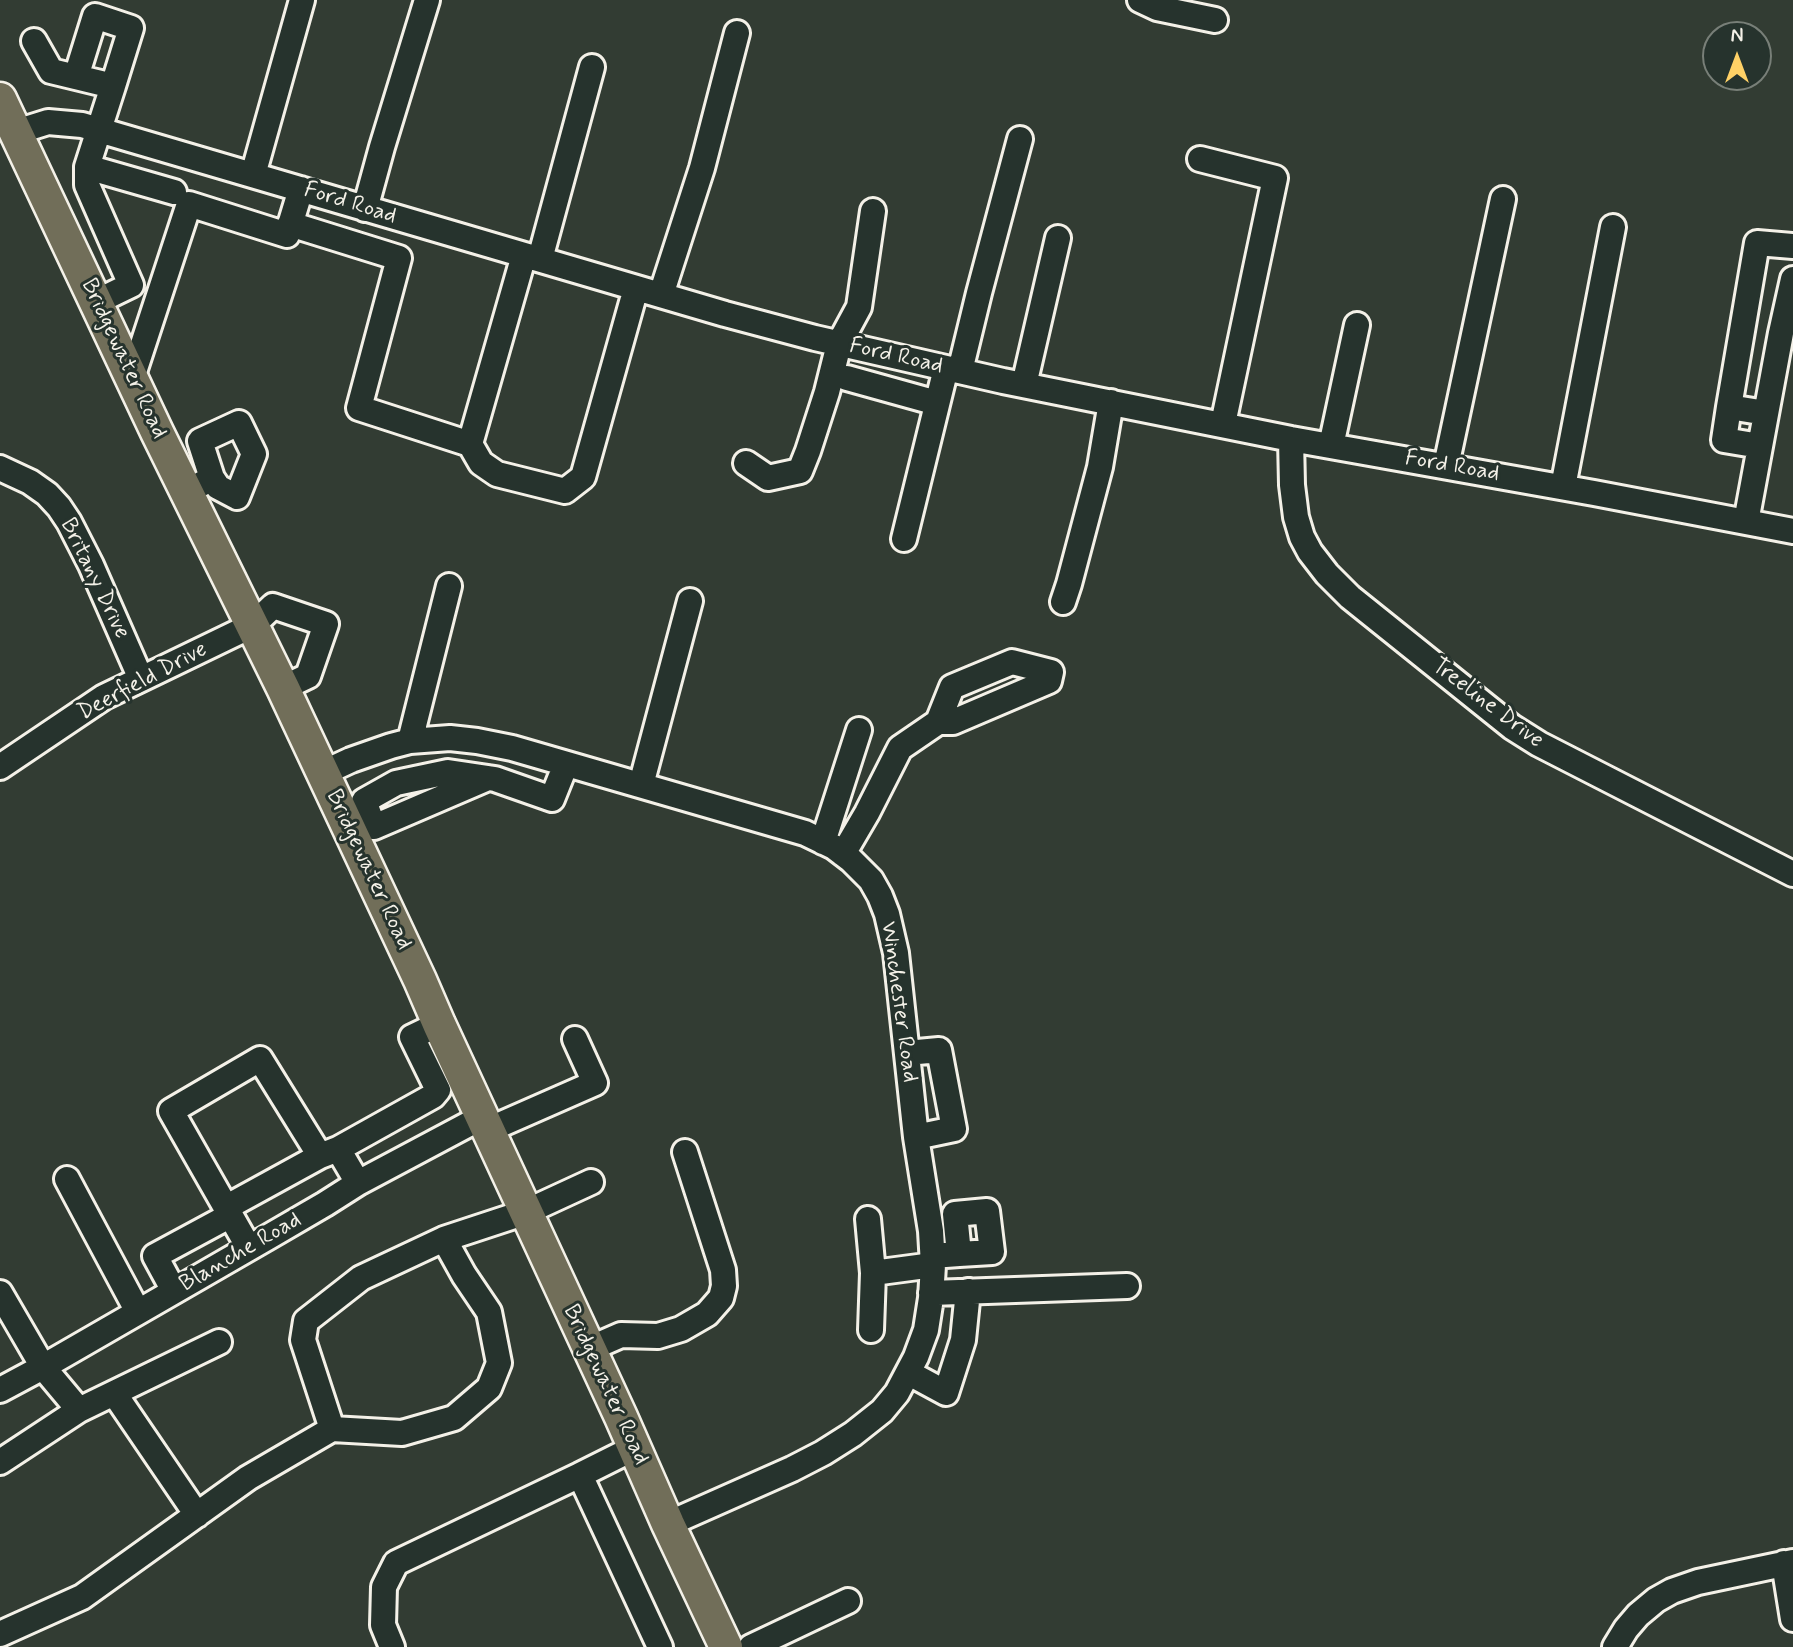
<!DOCTYPE html>
<style>
body{margin:0}
#map{position:relative;width:1793px;height:1647px;overflow:hidden;background:#323c33;font-family:Mynerve,sans-serif}
canvas{display:block}
.north{position:absolute;left:1702px;top:21px;width:70px;height:70px;box-sizing:border-box;background:#26332d;border:2px solid #787f78;border-radius:50%;rotate:0deg;font-size:19px;font-weight:700;line-height:28px;text-align:center;color:#f4f1e8}
.north::after{content:'';display:block;margin:auto;width:24px;height:32px;background:#ffd166;clip-path:polygon(50% 0,100% 100%,50% 72%,0 100%)}
</style>
<div id="map">
<canvas width="1793" height="1647"></canvas>
<div class="north">N</div>
</div>
<script>
const ctx = document.querySelector('canvas').getContext('2d');
ctx.lineJoin = 'round';
const poly = rows => new Path2D(rows.map(r => 'M' + r).join(''));
function trace(path, color, width, dash) { ctx.strokeStyle = color; ctx.lineWidth = width; ctx.lineCap = dash ? 'butt' : 'round'; ctx.setLineDash(dash || []); ctx.stroke(path); }
function label(font, color, halo, rows, align = 'center') {
  ctx.font = font + ' Mynerve,sans-serif'; ctx.lineWidth = 6; ctx.setLineDash([]); ctx.textBaseline = 'middle'; ctx.strokeStyle = halo; ctx.fillStyle = color; for (const [text, x, y, turn = 0] of rows) {
    ctx.save(); ctx.translate(x, y); ctx.rotate((+turn || 0) * Math.PI / 180); ctx.textAlign = isNaN(turn) ? turn : align; if (halo) ctx.strokeText(text, 0, 0); ctx.fillText(text, 0, 0); ctx.restore();
  }
}
const minor = poly([
 [1140,0,1157,8,1215,20],
 [34,41,51,71,113,86,87,167,87,185,131,285,96,302],
 [76,77,95,16,131,28,113,86],
 [16,132,48,122,82,125,725,314,815,338,1003,381,1291,439,1594,493,1793,531],
 [1200,159,1275,178,1223,424],
 [87,167,174,192],
 [253,175,302,0],
 [365,209,382,147,427,0],
 [290,224,399,258,359,408,470,444,524,255],
 [540,259,592,67],
 [661,295,702,168,737,33],
 [960,371,979,293,1020,139],
 [132,378,189,204,287,235,301,189],
 [847,378,937,403],
 [1024,385,1058,238],
 [1729,407,1724,440,1760,446],
 [1766,413,1729,407,1757,243,1793,246],
 [1291,439,1292,485,1296,517,1302,537,1310,552,1327,574,1350,597,1512,727,1539,744,1793,874],
 [470,444,481,463,497,474,565,491,583,477,636,288],
 [1331,446,1357,325],
 [746,463,768,478,800,471,808,451,827,392,839,344,859,307,873,211],
 [1446,466,1503,199],
 [0,468,30,482,47,494,59,507,69,522,91,565,141,679],
 [1563,487,1613,227],
 [187,492,212,478,200,441,239,423,254,454,237,497,218,487,212,478],
 [1746,522,1781,333,1793,279],
 [904,539,946,368],
 [1063,602,1069,584,1100,467,1111,402],
 [410,741,449,586],
 [0,767,104,697,253,625,273,606,326,624,308,676,283,688],
 [323,773,351,760,391,746,410,741,450,738,477,741,512,748,805,833,834,847,851,860,871,880,880,896,887,914,896,953,916,1137,931,1231,933,1265,931,1298,926,1330,916,1357,897,1393,882,1411,853,1434,823,1453,792,1469,668,1524],
 [488,778,374,827,364,801,396,783,448,772,495,779,552,799,566,764],
 [641,785,690,601],
 [823,842,859,730],
 [843,854,867,813,900,748,938,722,953,722,1049,681,1051,672,1012,662,952,687,938,722],
 [907,1053,939,1050,954,1129,916,1137],
 [488,1130,595,1083,575,1039],
 [338,1149,433,1096,438,1090,412,1037,439,1024],
 [67,1179,138,1312],
 [227,1207,320,1156,338,1149,358,1183],
 [868,1219,873,1273,933,1265],
 [249,1248,171,1111,260,1059,320,1156],
 [932,1256,959,1254,992,1252,987,1211,955,1214,959,1254],
 [174,1291,155,1256,231,1215],
 [0,1293,43,1367,79,1410,0,1462],
 [931,1293,1127,1286],
 [871,1330,873,1273],
 [589,1349,621,1335,658,1336,681,1329,707,1314,721,1298,724,1286,723,1270,685,1152],
 [909,1373,946,1393,963,1340,968,1291],
 [0,1390,43,1367,270,1236,325,1204,358,1183,482,1117],
 [114,1393,197,1515],
 [79,1410,219,1342],
 [332,1429,303,1340,306,1321,361,1278,444,1239],
 [634,1448,580,1475,660,1647],
 [1784,1563,1793,1619],
 [0,1634,82,1597,248,1478,332,1429,402,1433,454,1418,489,1388,499,1363,489,1312,464,1275,444,1239,526,1212,591,1182],
 [392,1647,383,1625,384,1587,396,1563,580,1475],
 [751,1647,848,1601],
 [1615,1647,1626,1629,1638,1615,1656,1600,1672,1591,1698,1582,1793,1562]
]);
const major = poly([
 [0,99,157,432,283,688,420,980,439,1024,621,1417,668,1524,726,1647]
]);
trace(minor, '#f4f1e8', 30);
trace(major, '#f4f1e8', 37);
trace(minor, '#26332d', 24);
trace(major, '#716e59', 32);
label('23px', '#f4f1e8', '#26332d', [
 ["Ford Road",350,204,17],
 ["Ford Road",896,357,13],
 ["Bridgewater Road",123,359,65],
 ["Ford Road",1452,467,10],
 ["Britany Drive",94,579,64],
 ["Deerfield Drive",143,682,-28],
 ["Treeline Drive",1487,704,37],
 ["Bridgewater Road",368,870,65],
 ["Winchester Road",898,1002,82],
 ["Blanche Road",241,1253,-30],
 ["Bridgewater Road",605,1385,65]
]);
</script>
